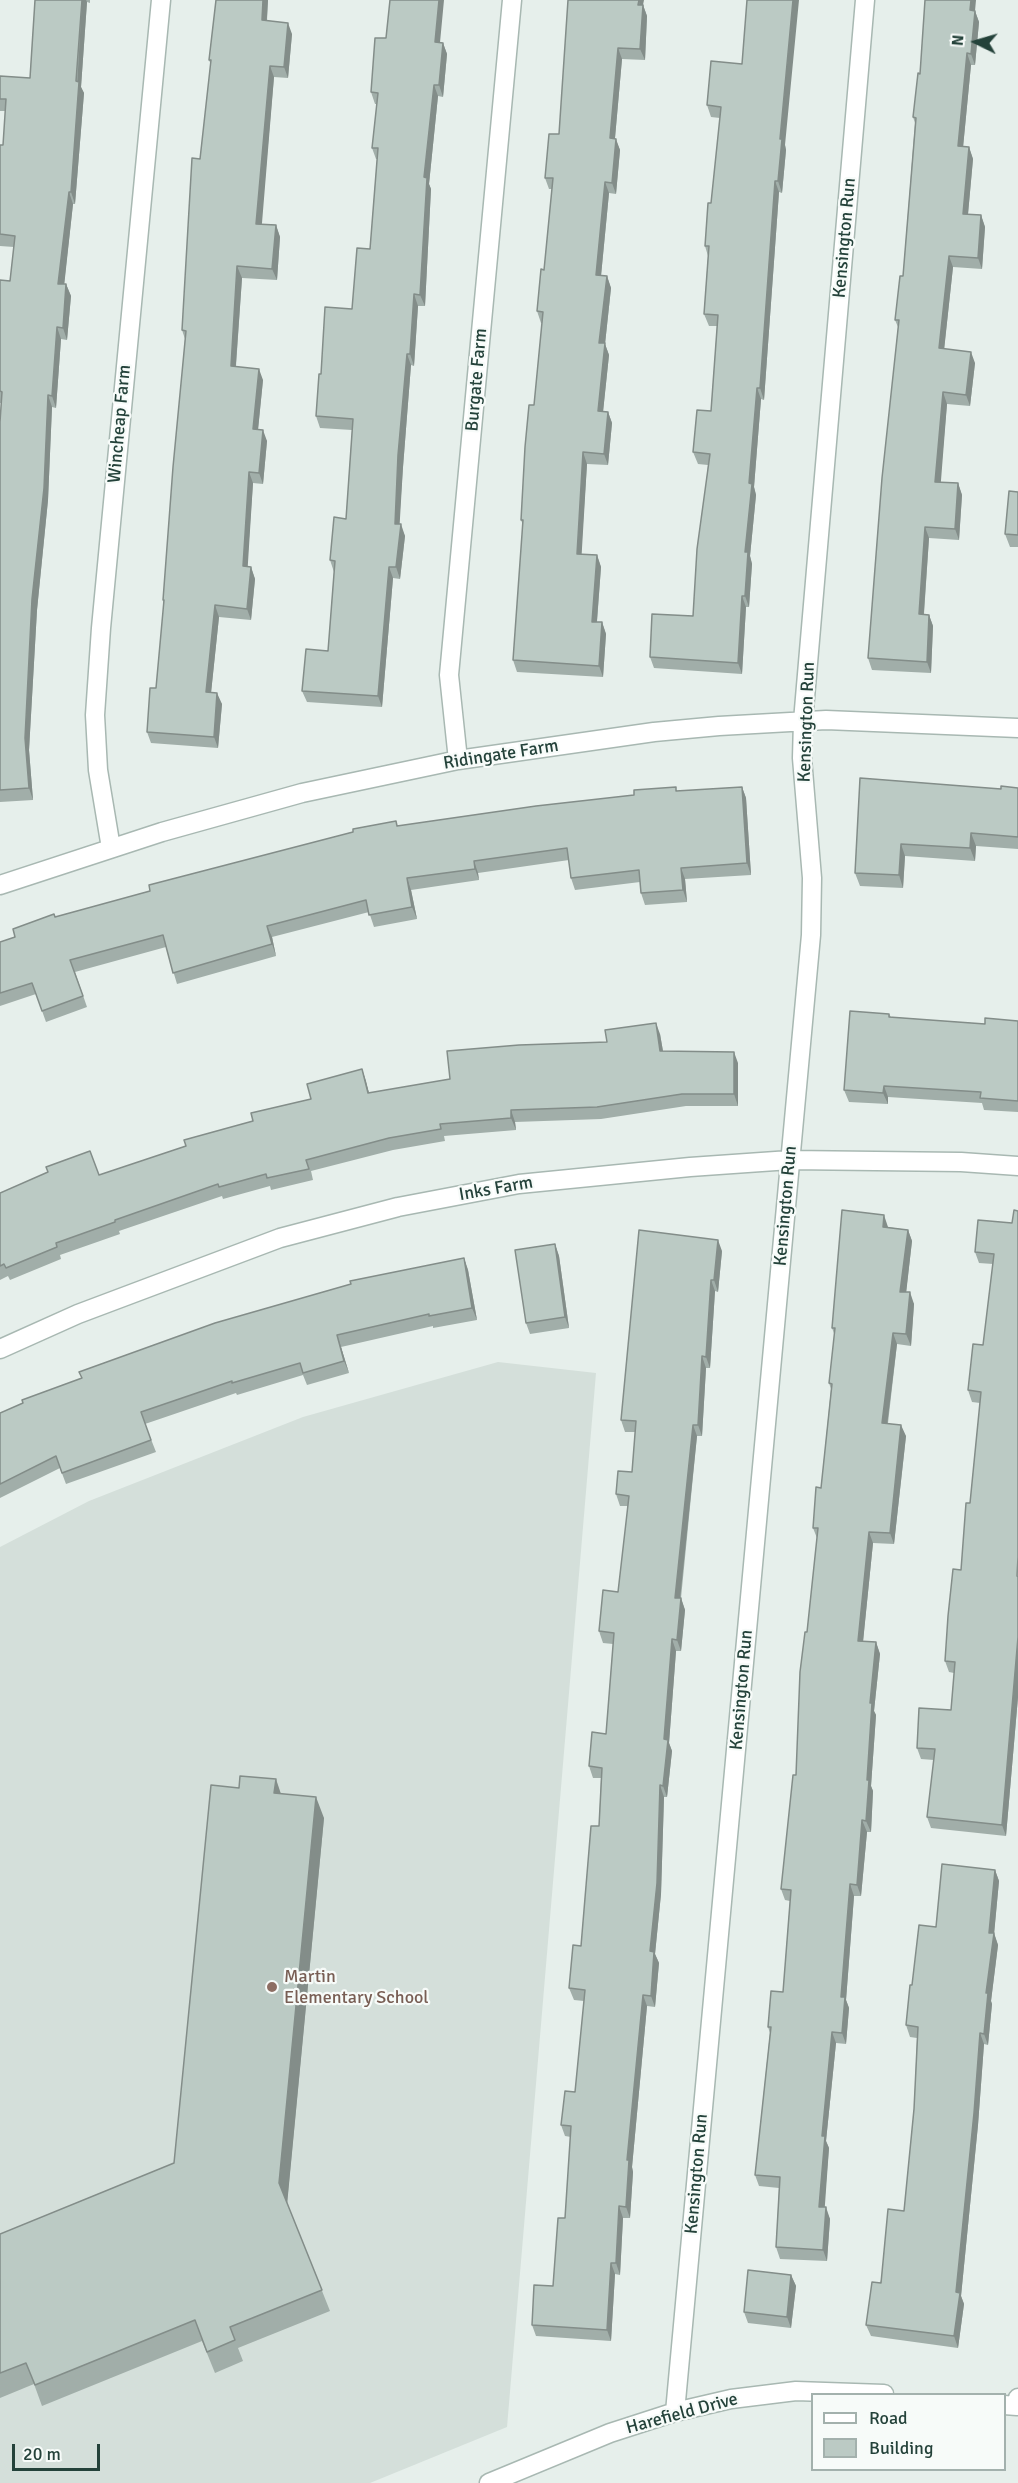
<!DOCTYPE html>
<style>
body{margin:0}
#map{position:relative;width:1018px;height:2483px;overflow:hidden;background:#e6efeb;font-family:Signika,sans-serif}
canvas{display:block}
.legend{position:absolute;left:811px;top:2393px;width:195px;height:78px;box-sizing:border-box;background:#f7fbf9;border:2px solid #a3b1ad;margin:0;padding:8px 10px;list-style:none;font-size:18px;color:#24423a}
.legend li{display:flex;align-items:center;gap:12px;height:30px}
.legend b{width:30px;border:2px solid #a3b1ad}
.north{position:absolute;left:946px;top:12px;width:60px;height:60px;-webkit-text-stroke:4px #f7fbf9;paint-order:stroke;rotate:275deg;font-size:16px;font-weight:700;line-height:24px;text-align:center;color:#24423a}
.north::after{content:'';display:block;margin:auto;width:21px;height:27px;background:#24423a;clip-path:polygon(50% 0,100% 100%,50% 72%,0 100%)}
.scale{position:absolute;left:12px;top:2444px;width:88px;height:27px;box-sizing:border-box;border:3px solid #24423a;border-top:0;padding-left:8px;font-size:18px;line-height:21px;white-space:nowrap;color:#24423a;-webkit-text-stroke:4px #f7fbf9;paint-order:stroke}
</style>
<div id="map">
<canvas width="1018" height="2483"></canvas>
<ul class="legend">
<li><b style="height:8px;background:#fff"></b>Road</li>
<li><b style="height:16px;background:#bbcac4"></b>Building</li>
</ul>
<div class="north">N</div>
<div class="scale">20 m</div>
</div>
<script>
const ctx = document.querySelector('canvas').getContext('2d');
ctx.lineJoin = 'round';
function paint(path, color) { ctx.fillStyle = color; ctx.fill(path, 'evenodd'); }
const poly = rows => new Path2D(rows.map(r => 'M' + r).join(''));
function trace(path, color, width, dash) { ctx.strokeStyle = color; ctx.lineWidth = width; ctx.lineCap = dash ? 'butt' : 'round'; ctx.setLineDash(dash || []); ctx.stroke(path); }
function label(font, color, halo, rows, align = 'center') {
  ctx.font = font + ' Signika,sans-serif'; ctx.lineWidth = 4.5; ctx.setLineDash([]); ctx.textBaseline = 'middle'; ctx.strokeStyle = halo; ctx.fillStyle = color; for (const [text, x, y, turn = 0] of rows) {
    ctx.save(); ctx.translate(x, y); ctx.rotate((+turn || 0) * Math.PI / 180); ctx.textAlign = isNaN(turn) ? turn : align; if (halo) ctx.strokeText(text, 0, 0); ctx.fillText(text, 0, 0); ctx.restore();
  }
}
paint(poly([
 [498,1362,596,1373,507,2427,370,2483,0,2483,0,1547,89,1501,303,1417]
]), '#d4dfda');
const minor = poly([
 [458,760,449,675,512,0],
 [111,848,98,770,95,715,101,628,161,0],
 [0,885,162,832,302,793,458,760,654,732,719,726,826,720,1018,728],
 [0,1349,78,1314,280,1238,398,1207,519,1184,690,1167,790,1160,961,1162,1018,1166],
 [1004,2405,1017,2406,1018,2398],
 [675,2412,811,935,812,878,802,758,803,721,865,0],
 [489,2483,610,2433,675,2412,731,2399,796,2391,884,2394]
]);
trace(minor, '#a8b8b2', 21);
trace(minor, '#fff', 18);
paint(poly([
 [35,0,90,0,90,3,87,2,81,87,84,93,75,204,73,204,64,284,66,284,71,296,67,340,61,339,56,408,52,407,48,500,37,610,29,750,33,800,0,802,0,422,1,403,0,403,0,280,10,281,14,247,0,246,0,145,3,145,6,111,0,111,0,76,30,78],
 [216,0,268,0,267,21,292,34,288,78,274,77,261,224,276,225,280,237,277,280,242,278,236,366,263,380,258,429,267,441,263,484,253,483,247,567,251,567,255,579,251,620,219,617,211,692,222,704,218,748,151,743,147,732,156,688,164,604,163,600,185,339,182,330,211,65,209,60],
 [643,5,647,16,645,60,622,59,615,138,620,150,616,194,609,193,601,276,607,276,611,288,605,344,609,355,603,411,608,412,612,423,608,465,587,464,581,554,597,555,601,567,597,622,602,622,606,634,603,677,517,672,513,660,523,525,521,520,534,405,542,323,541,323,537,311,544,270,552,189,549,189,545,178,559,134],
 [975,11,979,22,975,65,971,65,963,147,969,147,973,159,968,214,981,215,985,227,982,269,953,267,944,349,975,363,970,406,947,404,940,482,958,483,962,495,959,540,929,538,924,614,929,615,933,626,931,673,872,670,868,658,898,327,895,320,903,276,915,123,913,117,920,74],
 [440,42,443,43,447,54,443,97,438,96,429,184,431,189,425,306,418,306,414,366,411,365,403,467,399,524,405,536,400,579,393,578,382,707,307,702,302,691,328,651,334,572,330,560,346,519,352,430,320,428,316,416,321,374,352,309,370,249,377,159,376,159,372,148,377,104,375,104,371,92],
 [711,61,785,145,786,150,782,193,779,192,764,400,761,399,754,487,756,495,750,556,752,564,749,607,746,607,742,674,654,668,650,657,693,616,708,465,698,464,693,452,711,411,717,326,709,326,704,314,708,256,705,246,711,203,720,118,711,117,707,105],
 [1018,492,1018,547,1010,547,1005,534],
 [860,778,1001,789,1018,788,1018,849,976,846,975,861,905,856,903,888,860,886,855,873],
 [742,787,746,798,751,875,685,879,687,902,645,905,641,893,640,882,575,890,571,878,569,860,478,873,479,880,411,890,417,919,374,927,369,912,272,937,276,956,177,984,166,947,75,972,87,1007,46,1022,36,994,0,1006,0,942,15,937,55,917,398,826,677,791],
 [889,1014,891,1017,985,1024,1018,1021,1018,1112,984,1110,982,1103,888,1097,888,1104,849,1102,844,1090],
 [660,1034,663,1051,738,1063,738,1106,686,1106,601,1119,515,1122,516,1130,444,1136,445,1141,393,1150,311,1171,313,1180,271,1190,270,1186,223,1199,222,1196,119,1231,120,1234,60,1255,61,1259,10,1280,8,1276,0,1280,0,1193,99,1175,186,1146,311,1099,362,1069,369,1093,450,1079,607,1042],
 [1018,1211,1018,1697,1006,1836,931,1828,927,1817,934,1760,921,1759,917,1748,951,1710,954,1673,949,1672,945,1661,961,1570,970,1503,980,1403,972,1402,968,1390,983,1345,993,1264,979,1263,975,1252,1012,1223],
 [888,1227,908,1230,912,1241,906,1292,914,1304,911,1346,897,1344,888,1423,906,1436,894,1544,873,1543,863,1641,876,1642,880,1654,874,1711,876,1715,871,1786,873,1791,871,1832,867,1832,861,1896,854,1896,846,2000,849,2008,846,2044,836,2043,826,2141,829,2148,824,2207,830,2219,827,2261,780,2259,776,2247,779,2188,759,2186,755,2175,770,2033,768,2027,783,1992,790,1901,785,1900,781,1889,796,1775,807,1632,817,1538,813,1528,821,1488,831,1389,829,1383,835,1336,832,1328],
 [555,1244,559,1256,569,1328,530,1334,526,1323],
 [722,1251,718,1292,715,1291,710,1368,706,1368,702,1436,697,1436,681,1598,685,1610,681,1651,676,1651,669,1743,672,1751,667,1797,664,1797,661,1894,655,1954,659,1963,655,2007,647,2006,632,2167,633,2172,630,2218,623,2218,620,2275,615,2274,611,2341,536,2336,532,2325,553,2286,565,2218,571,2137,565,2136,561,2125,575,2092,584,2001,574,2000,569,1988,581,1946,599,1826,601,1778,593,1778,589,1766,606,1734,613,1644,603,1643,599,1631,618,1592,628,1506,620,1506,616,1494,632,1472,635,1432,625,1432,621,1420],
 [464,1258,468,1270,477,1320,433,1328,433,1326,341,1347,349,1373,307,1385,303,1375,237,1395,236,1393,145,1424,156,1452,66,1484,60,1468,0,1498,0,1413],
 [281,1793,324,1818,287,2203,330,2311,238,2348,243,2361,215,2373,202,2341,42,2406,34,2384,0,2398,0,2234,174,2163],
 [995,1870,999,1881,994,1933,998,1945,991,2001,992,2004,988,2045,984,2044,978,2125,961,2296,964,2304,958,2348,871,2336,866,2325,904,2211,914,2109,917,2038,910,2037,906,2025,912,1985,936,1927],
 [791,2275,796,2286,791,2328,748,2323,744,2312]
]), '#a1aea9');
paint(poly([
 [82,0,86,0,87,2,81,87,84,93,75,204,71,192],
 [263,0,268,0,266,32,262,20],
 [439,0,444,0,439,53,435,42],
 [639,0,644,0,643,5,647,16,645,60,640,49],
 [793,0,799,0,785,145,786,150,782,193,778,181,780,139],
 [971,0,976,0,975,11,979,22,975,65,971,54,970,10],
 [288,23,292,34,288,78,284,67],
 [443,43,447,54,443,97,439,85],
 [618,48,622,59,614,149,610,138],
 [967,53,971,65,962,158,958,146],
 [270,66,274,77,261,235,256,224],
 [434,85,438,96,429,184,431,189,425,306,420,295,424,177],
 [616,139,620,150,616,194,612,183],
 [969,147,973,159,967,225,963,214],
 [775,181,779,192,764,400,760,388],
 [605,182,609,193,600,286,596,275],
 [69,192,73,204,63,296,58,284],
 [981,215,985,227,982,269,978,258],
 [276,225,280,237,277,280,272,269],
 [949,256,953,267,943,360,939,348],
 [237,266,242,278,235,377,231,366],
 [607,276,611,288,605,344,609,355,602,422,598,411,599,343],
 [66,284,71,296,67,340,63,328],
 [414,294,418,306,414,366,410,354],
 [57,327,61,339,56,408,52,396],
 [971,352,975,363,970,406,966,395],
 [407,354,411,365,403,467,399,535,395,524,398,455],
 [259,369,263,380,257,440,253,429],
 [757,388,761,399,754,487,756,495,750,556,752,564,749,607,745,596,745,552,749,483],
 [943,392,947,404,940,493,935,482],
 [48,395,52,407,48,500,37,610,29,750,33,800,29,788,25,738,32,599],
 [608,412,612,423,608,465,604,454],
 [263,430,267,441,263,484,259,473],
 [583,452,587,464,581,565,577,554],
 [249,472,253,483,247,578,243,566],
 [958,483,962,495,959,540,955,529],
 [401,524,405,536,400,579,396,567],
 [925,527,929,538,923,625,919,614],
 [597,555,601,567,596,633,592,622],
 [251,567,255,579,251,620,247,609],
 [389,567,393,578,382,707,378,696],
 [742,596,746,607,742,674,738,663],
 [215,605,219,617,210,703,206,692],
 [929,615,933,626,931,673,927,662],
 [602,622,606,634,603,677,599,666],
 [217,693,222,704,218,748,214,737],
 [742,787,746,798,751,875,747,863],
 [971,833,976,846,975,861,970,848],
 [901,844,905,856,903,888,899,875],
 [474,861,478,873,479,880,475,869],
 [681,868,685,879,687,902,683,890],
 [407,878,411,890,417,919,412,907],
 [267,926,272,937,276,956,272,944],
 [656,1023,660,1034,665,1063,660,1051],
 [734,1052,738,1063,738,1106,734,1094],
 [362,1069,366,1081,372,1105,368,1093],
 [884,1086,888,1097,888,1104,883,1093],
 [511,1110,515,1122,516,1130,511,1118],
 [884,1215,888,1227,887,1238,883,1227],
 [908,1230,912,1241,905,1303,900,1292],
 [718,1240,722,1251,718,1292,714,1280],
 [555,1244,559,1256,569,1328,565,1317],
 [464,1258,468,1270,477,1320,472,1308],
 [711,1280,715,1291,710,1368,706,1357],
 [910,1292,914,1304,911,1346,906,1334],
 [893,1333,897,1344,886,1434,882,1423],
 [337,1335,341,1347,349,1373,344,1361],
 [702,1356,706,1368,702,1436,698,1425],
 [693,1425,697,1436,679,1609,675,1598],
 [901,1425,906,1436,894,1544,890,1533],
 [869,1532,873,1543,862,1652,858,1641],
 [681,1598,685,1610,681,1651,677,1640],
 [1018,1637,1018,1697,1006,1836,1002,1825],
 [672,1639,676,1651,669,1743,672,1751,667,1797,663,1786,664,1739],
 [876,1642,880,1654,874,1711,876,1715,871,1786,873,1791,871,1832,866,1821,867,1780,870,1703],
 [276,1779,283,1800,274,1793],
 [660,1785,664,1797,661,1894,655,1954,659,1963,655,2007,651,1996,650,1951],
 [316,1797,324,1818,287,2205,279,2183],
 [862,1820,867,1832,861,1896,857,1885],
 [995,1870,999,1881,994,1935,994,1933,998,1945,991,2001,992,2004,988,2045,984,2034,989,1933],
 [850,1884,854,1896,846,2000,849,2008,846,2044,842,2033,841,1997],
 [643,1995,647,2006,632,2167,633,2172,630,2218,626,2207,627,2160],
 [832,2032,836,2043,826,2141,829,2148,824,2218,819,2207,822,2136],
 [980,2033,984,2044,978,2125,961,2296,964,2304,958,2348,954,2336,956,2292],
 [619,2206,623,2218,620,2275,616,2263],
 [826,2207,830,2219,827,2261,823,2250],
 [611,2263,615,2274,611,2341,607,2330],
 [791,2275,796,2286,791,2328,787,2317]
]), '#838d89');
const building = poly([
 [35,0,82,0,76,81,79,82,71,192,69,192,58,284,66,284,63,328,57,327,52,396,48,395,44,488,32,599,25,738,29,788,0,790,0,422,2,392,0,391,0,280,10,281,15,236,0,234,0,145,3,145,6,99,0,99,0,76,30,78,35,0],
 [216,0,263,0,262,20,288,23,284,67,270,66,256,224,276,225,272,269,237,266,231,366,259,369,253,429,263,430,259,473,249,472,243,566,251,567,247,609,215,605,206,692,217,693,214,737,147,732,150,688,156,688,164,600,163,600,173,467,186,331,182,330,192,158,200,159,211,60,209,60,216,0],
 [390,0,439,0,435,42,443,43,439,85,434,85,424,177,427,178,420,295,414,294,410,354,407,354,398,455,395,524,401,524,396,567,389,567,378,696,302,691,306,649,328,651,335,561,330,560,334,517,346,519,353,419,316,416,319,374,321,374,325,307,352,309,357,248,370,249,378,148,372,148,378,93,371,92,375,38,386,38,390,0],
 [568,0,639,0,638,5,643,5,640,49,618,48,610,138,616,139,612,183,605,182,596,275,607,276,599,343,605,343,598,411,608,412,604,454,583,452,577,554,597,555,592,622,602,622,599,666,513,660,523,520,521,520,525,447,529,405,534,405,543,312,537,311,541,269,544,270,553,178,545,178,549,134,559,134,568,0],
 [747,0,793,0,780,139,782,139,778,181,775,181,760,388,757,388,749,483,752,484,745,552,748,552,745,596,742,596,738,663,650,657,652,614,693,616,697,549,710,454,693,452,697,410,711,411,718,315,704,314,709,246,705,246,708,203,711,203,721,107,707,105,711,61,742,64,747,0],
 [925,0,971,0,970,10,975,11,971,54,967,53,958,146,969,147,963,214,981,215,978,258,949,256,939,348,971,352,966,395,943,392,935,482,958,483,955,529,925,527,919,614,929,615,927,662,868,658,882,478,899,320,895,320,900,276,903,276,916,118,913,117,918,73,920,74,925,0],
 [1009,491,1018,492,1018,535,1005,534,1009,491],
 [860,778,1001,789,1001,786,1018,788,1018,837,971,833,970,848,901,844,899,875,855,873,860,778],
 [676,787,676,791,742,787,747,863,681,868,683,890,641,893,639,870,571,878,567,848,474,861,475,869,407,878,412,907,369,915,366,900,267,926,272,944,173,973,163,935,70,960,83,996,42,1011,32,983,0,993,0,942,15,937,13,929,54,914,55,917,150,891,149,885,353,832,353,829,396,821,397,826,536,806,634,795,634,790,676,787],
 [850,1011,889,1014,889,1017,985,1024,985,1018,1018,1021,1018,1101,980,1098,981,1092,884,1086,883,1093,844,1090,850,1011],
 [656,1023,660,1051,734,1052,734,1094,682,1094,597,1107,511,1110,511,1118,440,1124,441,1129,389,1138,306,1160,309,1169,267,1178,266,1174,219,1187,218,1184,115,1220,115,1222,56,1243,57,1247,6,1268,4,1264,0,1266,0,1193,48,1172,46,1167,90,1151,99,1175,186,1146,184,1140,253,1121,251,1113,311,1099,307,1084,362,1069,368,1093,450,1079,447,1051,519,1045,607,1042,605,1030,656,1023],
 [842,1210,884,1215,883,1227,908,1230,900,1292,910,1292,906,1334,893,1333,882,1423,901,1425,890,1533,869,1532,858,1641,876,1642,870,1703,872,1703,867,1780,869,1780,866,1821,862,1820,857,1885,850,1884,841,1997,845,1997,842,2033,832,2032,822,2136,825,2136,819,2207,826,2207,823,2250,776,2247,780,2177,755,2175,771,2027,768,2027,771,1991,783,1992,791,1890,781,1889,793,1775,796,1775,800,1672,805,1632,807,1632,818,1528,813,1528,816,1487,821,1488,832,1384,829,1383,835,1328,832,1328,842,1210],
 [1014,1210,1018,1211,1018,1557,1017,1576,1018,1577,1018,1637,1002,1825,927,1817,935,1749,917,1748,919,1708,951,1710,955,1662,945,1661,948,1616,953,1569,961,1570,966,1503,970,1503,981,1392,968,1390,973,1344,983,1345,994,1254,975,1252,978,1220,1012,1223,1014,1210],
 [639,1230,718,1240,714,1280,711,1280,706,1357,702,1356,698,1425,693,1425,675,1598,681,1598,677,1640,672,1639,664,1739,668,1740,663,1786,660,1785,657,1883,650,1951,654,1952,651,1996,643,1995,627,2160,629,2160,626,2207,619,2206,616,2263,611,2263,607,2330,532,2325,534,2285,553,2286,558,2218,565,2218,571,2126,561,2125,565,2091,575,2092,585,1990,569,1988,573,1945,581,1946,591,1826,599,1826,602,1768,589,1766,592,1732,606,1734,614,1633,599,1631,603,1590,618,1592,629,1496,616,1494,618,1471,632,1472,636,1421,621,1420,639,1230],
 [555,1244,565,1317,526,1323,515,1250,555,1244],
 [464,1258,472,1308,429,1316,429,1314,337,1335,344,1361,303,1373,300,1363,232,1383,232,1381,141,1412,151,1440,62,1473,56,1456,0,1484,0,1413,23,1403,22,1400,82,1378,79,1372,215,1323,351,1284,350,1281,464,1258],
 [240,1776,276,1779,274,1793,316,1797,279,2183,322,2290,230,2327,235,2340,207,2352,195,2320,35,2385,26,2363,0,2373,0,2234,174,2163,211,1785,239,1788,240,1776],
 [942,1864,995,1870,989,1933,994,1933,986,1993,988,1993,984,2034,980,2033,974,2113,956,2292,960,2293,954,2336,866,2325,872,2282,881,2283,888,2209,904,2211,914,2109,918,2027,906,2025,910,1985,912,1985,919,1925,936,1927,942,1864],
 [748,2270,791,2275,787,2317,744,2312,748,2270]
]);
paint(building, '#bbcac4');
trace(building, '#838d89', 1.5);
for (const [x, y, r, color] of [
 [272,1987,6,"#8d6e63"]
]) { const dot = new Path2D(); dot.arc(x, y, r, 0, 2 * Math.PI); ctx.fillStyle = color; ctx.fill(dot); trace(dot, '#f7fbf9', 2); }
label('18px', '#24423a', '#f7fbf9', [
 ["Kensington Run",845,238,-85],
 ["Burgate Farm",477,380,-85],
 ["Wincheap Farm",120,424,-85],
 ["Kensington Run",807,722,-88],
 ["Ridingate Farm",501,755,-9],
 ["Inks Farm",496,1189,-10],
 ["Kensington Run",786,1206,-85],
 ["Kensington Run",742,1690,-85],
 ["Kensington Run",697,2174,-85],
 ["Harefield Drive",682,2414,-15]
]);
label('18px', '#785e54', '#f7fbf9', [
 ["Martin",284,1977],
 ["Elementary School",284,1998]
], 'left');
</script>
